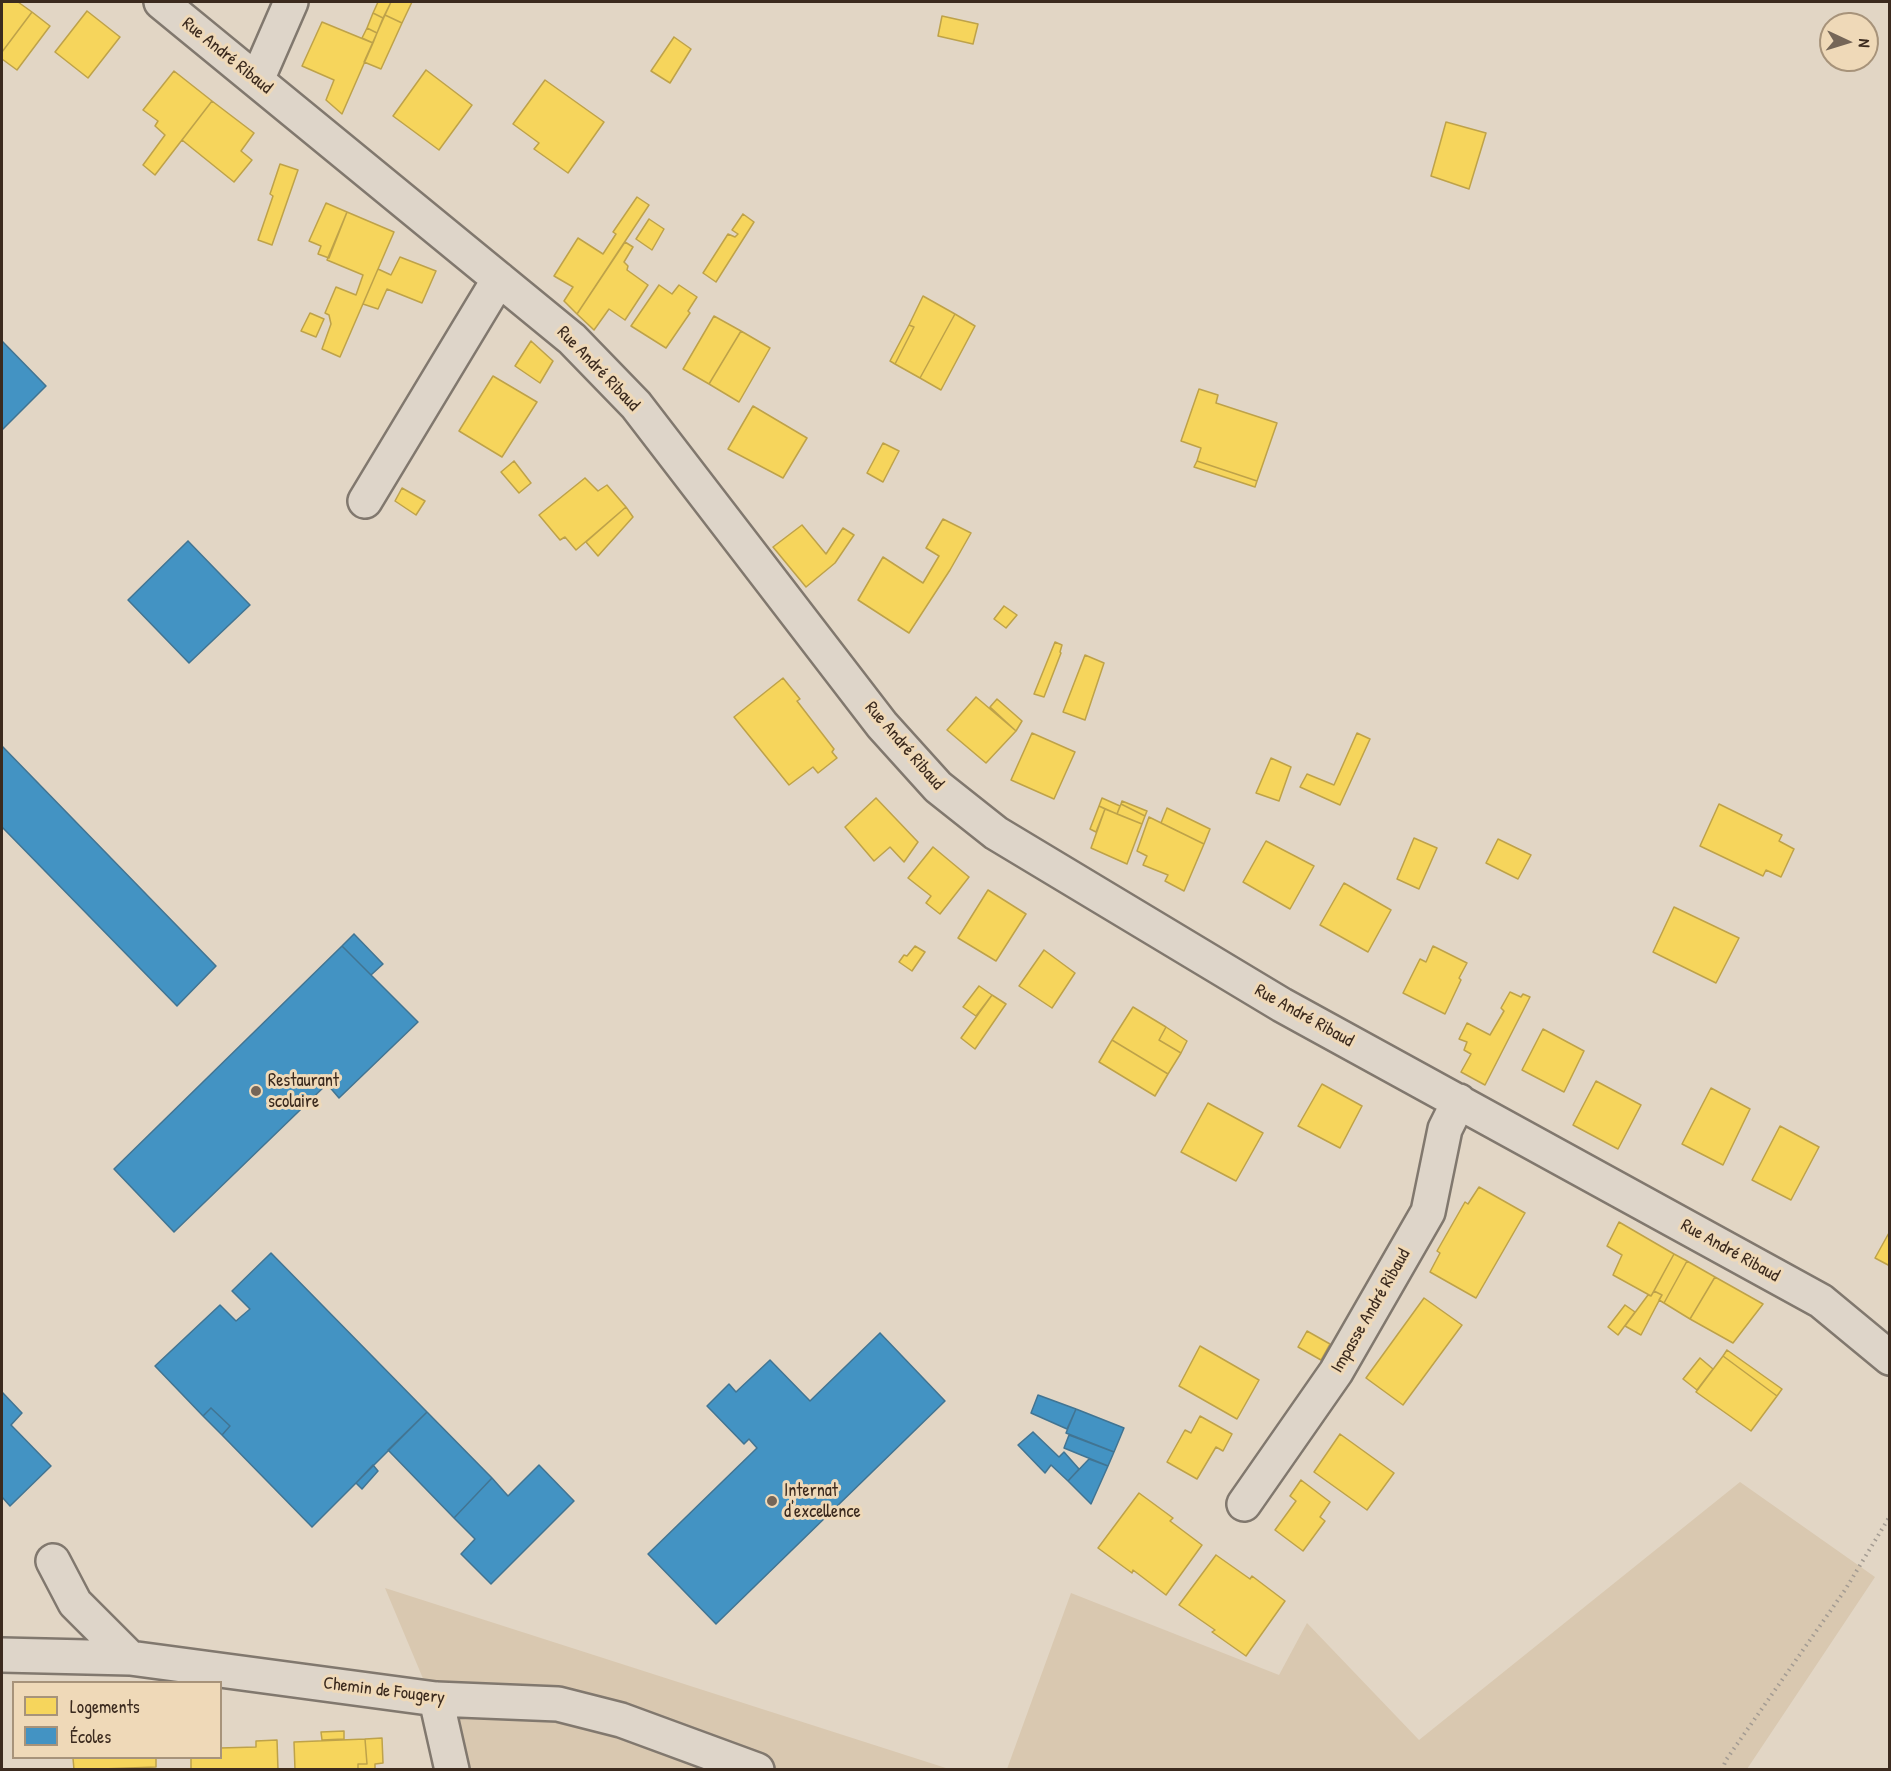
<!DOCTYPE html>
<meta charset="utf-8">
<style>
body{margin:0}
#map{position:relative;width:1891px;height:1771px;overflow:hidden;background:#e2d6c5;font-family:"Patrick Hand",sans-serif}
canvas{display:block}
.frame{position:absolute;inset:0;border:3px solid #3b2a1e;pointer-events:none}
.legend{position:absolute;left:12px;top:1681px;width:210px;height:78px;box-sizing:border-box;background:#efd9b8;border:2px solid #a7937a;margin:0;padding:8px 10px;list-style:none;font-size:18px;color:#3b2a1e}
.legend li{display:flex;align-items:center;gap:12px;height:30px}
.legend b{width:30px;border:2px solid #a7937a}
.north{position:absolute;left:1819px;top:12px;width:60px;height:60px;box-sizing:border-box;background:#efd9b8;border:2px solid #a7937a;border-radius:50%;rotate:94deg;font-size:16px;font-weight:700;line-height:24px;text-align:center;color:#3b2a1e}
.north::after{content:'';display:block;margin:auto;width:21px;height:27px;background:#756658;clip-path:polygon(50% 0,100% 100%,50% 72%,0 100%)}
</style>
<div id="map">
<canvas width="1891" height="1771"></canvas>
<div class="frame"></div>
<ul class="legend">
<li><b style="height:16px;background:#f6d55c"></b>Logements</li>
<li><b style="height:16px;background:#4393c3"></b>Écoles</li>
</ul>
<div class="north">N</div>
</div>
<script>
const ctx = document.querySelector('canvas').getContext('2d');
ctx.lineJoin = 'round';
function paint(path, color) { ctx.fillStyle = color; ctx.fill(path, 'evenodd'); }
const poly = rows => new Path2D(rows.map(r => 'M' + r).join(''));
function trace(path, color, width, dash) { ctx.strokeStyle = color; ctx.lineWidth = width; ctx.lineCap = dash ? 'butt' : 'round'; ctx.setLineDash(dash || []); ctx.stroke(path); }
function label(font, color, halo, rows, align = 'center') {
  ctx.font = font + ' "Patrick Hand",sans-serif'; ctx.lineWidth = 6; ctx.setLineDash([]); ctx.textBaseline = 'middle'; ctx.strokeStyle = halo; ctx.fillStyle = color; for (const [text, x, y, turn = 0] of rows) {
    ctx.save(); ctx.translate(x, y); ctx.rotate((+turn || 0) * Math.PI / 180); ctx.textAlign = isNaN(turn) ? turn : align; if (halo) ctx.strokeText(text, 0, 0); ctx.fillText(text, 0, 0); ctx.restore();
  }
}
paint(poly([
 [1740,1482,1875,1577,1747,1769,1007,1769,1071,1593,1279,1675,1307,1623,1419,1740],
 [385,1588,949,1769,461,1769]
]), '#d9c8b0');
const homes = poly([
 [2,2,18,2,32,12,2,52,2,2],
 [378,2,391,2,383,18,373,13,378,2],
 [391,2,412,2,402,23,385,15,391,2],
 [87,11,120,37,88,78,55,52,87,11],
 [32,12,50,26,17,70,2,59,2,52,32,12],
 [373,13,383,18,377,33,367,28,373,13],
 [385,15,402,23,381,69,364,62,385,15],
 [942,16,978,24,973,44,938,36,942,16],
 [322,22,373,43,342,114,326,100,334,80,302,66,322,22],
 [367,28,377,33,373,43,362,38,367,28],
 [674,37,691,49,670,83,651,71,674,37],
 [426,70,472,105,439,150,393,116,426,70],
 [174,71,212,101,155,175,143,165,165,135,155,126,158,121,143,110,174,71],
 [545,80,604,122,568,173,534,149,539,143,513,124,545,80],
 [212,101,254,133,241,151,252,160,234,182,182,140,212,101],
 [1446,122,1486,133,1469,189,1431,176,1446,122],
 [280,164,298,170,272,245,258,240,273,196,270,194,280,164],
 [637,197,649,205,577,314,564,301,573,287,554,276,578,238,603,254,616,234,613,232,637,197],
 [326,203,347,212,329,258,318,254,321,246,309,241,326,203],
 [347,212,394,232,340,357,322,349,331,324,329,315,325,313,336,287,356,295,363,275,327,260,347,212],
 [743,214,754,222,716,282,703,273,728,234,735,237,738,234,732,230,743,214],
 [649,219,664,229,652,250,636,239,649,219],
 [625,242,633,247,624,262,628,266,627,270,648,285,625,320,609,309,594,330,577,314,625,242],
 [400,257,436,271,422,303,387,289,378,309,363,304,378,269,391,275,400,257],
 [659,285,672,294,679,285,697,297,688,311,690,313,666,348,631,326,659,285],
 [923,296,955,314,920,378,895,364,914,327,909,325,923,296],
 [310,313,324,319,316,337,301,331,310,313],
 [955,314,975,326,941,390,920,378,955,314],
 [714,316,741,331,709,384,683,369,714,316],
 [909,325,914,327,895,364,890,361,909,325],
 [741,331,770,348,739,402,709,384,741,331],
 [531,341,553,361,540,383,515,366,531,341],
 [493,376,537,402,502,457,459,431,493,376],
 [1199,389,1218,395,1216,403,1277,423,1257,481,1197,461,1201,448,1181,441,1199,389],
 [753,406,807,438,783,478,728,449,753,406],
 [883,443,899,451,883,482,867,473,883,443],
 [514,461,531,483,519,493,501,472,514,461],
 [1197,461,1257,481,1255,487,1194,467,1197,461],
 [585,478,598,491,607,485,626,507,576,550,565,537,560,540,539,515,585,478],
 [402,488,425,501,416,515,395,501,402,488],
 [626,507,633,517,598,556,586,542,626,507],
 [943,519,971,533,950,570,909,633,858,600,883,557,923,583,939,556,926,548,943,519],
 [802,525,826,554,843,528,854,535,835,563,806,587,773,547,802,525],
 [1004,606,1017,615,1006,628,994,619,1004,606],
 [1055,642,1062,645,1060,652,1061,653,1044,697,1034,694,1055,642],
 [1085,655,1104,663,1085,720,1063,712,1085,655],
 [783,678,800,699,797,701,834,749,832,752,837,758,818,773,813,767,789,785,734,717,783,678],
 [976,697,1016,731,986,763,947,730,976,697],
 [997,699,1022,721,1016,731,990,707,997,699],
 [1032,733,1075,752,1054,799,1011,780,1032,733],
 [1357,733,1370,739,1340,805,1300,787,1307,774,1334,785,1357,733],
 [1271,758,1291,767,1279,801,1256,793,1271,758],
 [876,798,918,842,904,862,890,847,874,861,845,827,876,798],
 [1102,798,1120,806,1117,814,1099,806,1102,798],
 [1122,801,1147,811,1145,816,1121,804,1122,801],
 [1121,804,1145,816,1142,824,1117,814,1121,804],
 [1719,804,1782,835,1779,841,1794,849,1781,877,1766,870,1763,876,1700,846,1719,804],
 [1099,806,1105,809,1096,832,1090,829,1099,806],
 [1167,808,1210,829,1204,844,1161,823,1167,808],
 [1105,809,1142,824,1127,864,1091,848,1105,809],
 [1149,817,1204,844,1184,891,1165,881,1168,875,1143,865,1147,856,1137,851,1149,817],
 [1414,838,1437,848,1419,889,1397,879,1414,838],
 [1498,839,1531,855,1518,879,1486,863,1498,839],
 [1266,841,1314,866,1290,909,1243,882,1266,841],
 [933,847,969,877,940,914,926,903,931,896,908,878,933,847],
 [1344,883,1391,910,1368,952,1320,925,1344,883],
 [988,890,1026,914,996,961,958,938,988,890],
 [1674,907,1739,938,1716,983,1653,952,1674,907],
 [915,946,925,952,912,971,899,962,904,955,907,956,915,946],
 [1433,946,1467,963,1459,978,1461,980,1445,1014,1403,993,1420,959,1426,962,1433,946],
 [1044,950,1075,973,1052,1008,1019,986,1044,950],
 [979,986,992,995,976,1016,963,1007,979,986],
 [1510,992,1521,997,1523,994,1530,997,1485,1085,1461,1072,1471,1054,1464,1050,1467,1042,1459,1039,1467,1023,1490,1035,1504,1011,1501,1008,1510,992],
 [992,995,1006,1004,975,1049,961,1038,992,995],
 [1133,1007,1166,1027,1159,1040,1181,1053,1168,1074,1112,1040,1133,1007],
 [1166,1027,1187,1041,1181,1053,1159,1040,1166,1027],
 [1543,1029,1584,1051,1564,1092,1522,1070,1543,1029],
 [1112,1040,1168,1074,1155,1096,1099,1062,1112,1040],
 [1596,1081,1641,1105,1618,1149,1573,1125,1596,1081],
 [1322,1084,1362,1106,1340,1148,1298,1126,1322,1084],
 [1711,1088,1750,1109,1723,1165,1682,1144,1711,1088],
 [1208,1103,1263,1133,1236,1181,1181,1152,1208,1103],
 [1780,1126,1819,1147,1791,1200,1752,1180,1780,1126],
 [1479,1187,1525,1213,1476,1298,1430,1272,1440,1253,1437,1251,1465,1202,1468,1204,1479,1187],
 [1619,1222,1674,1254,1651,1296,1613,1275,1622,1255,1607,1246,1619,1222],
 [1890,1231,1890,1266,1875,1258,1890,1231],
 [1674,1254,1687,1261,1664,1303,1659,1300,1662,1295,1654,1291,1674,1254],
 [1687,1261,1715,1277,1690,1319,1664,1303,1687,1261],
 [1715,1277,1763,1304,1733,1343,1690,1319,1715,1277],
 [1654,1291,1662,1295,1641,1335,1625,1326,1648,1295,1651,1296,1654,1291],
 [1424,1298,1462,1325,1403,1405,1366,1378,1424,1298],
 [1625,1305,1635,1312,1618,1335,1608,1327,1625,1305],
 [1307,1331,1330,1344,1321,1360,1298,1347,1307,1331],
 [1200,1346,1259,1380,1237,1419,1179,1386,1200,1346],
 [1727,1350,1782,1389,1777,1396,1723,1356,1727,1350],
 [1723,1356,1777,1396,1751,1431,1696,1392,1723,1356],
 [1700,1358,1713,1369,1697,1390,1683,1379,1700,1358],
 [1200,1416,1232,1434,1223,1451,1216,1447,1197,1479,1167,1462,1185,1430,1191,1433,1200,1416],
 [1340,1434,1394,1473,1367,1510,1314,1472,1340,1434],
 [1301,1480,1330,1502,1320,1517,1325,1521,1303,1551,1275,1530,1296,1501,1290,1496,1301,1480],
 [1139,1493,1173,1518,1170,1521,1202,1545,1166,1595,1133,1570,1132,1573,1098,1548,1139,1493],
 [1216,1555,1250,1579,1252,1576,1285,1601,1246,1656,1212,1632,1215,1630,1179,1605,1216,1555],
 [344,1731,344,1739,322,1740,321,1732,344,1731],
 [382,1738,383,1763,375,1764,375,1770,358,1770,358,1764,367,1764,365,1739,382,1738],
 [365,1739,367,1764,358,1764,358,1770,295,1770,294,1742,365,1739],
 [277,1740,278,1770,191,1770,191,1758,220,1758,220,1748,256,1747,256,1741,277,1740],
 [73,1758,156,1758,156,1767,74,1770,73,1758]
]);
paint(homes, '#f6d55c');
trace(homes, '#bea249', 1.5);
const schools = poly([
 [2,341,46,386,2,430,2,341],
 [188,541,250,605,189,663,128,600,188,541],
 [2,746,216,966,177,1006,2,827,2,746],
 [354,934,383,964,371,975,342,946,354,934],
 [342,946,418,1022,339,1098,327,1084,174,1232,114,1169,342,946],
 [271,1253,427,1412,312,1527,222,1435,230,1426,211,1408,203,1416,155,1366,220,1305,236,1321,250,1309,232,1291,271,1253],
 [880,1333,945,1401,716,1624,648,1554,757,1448,749,1439,744,1444,707,1406,729,1384,736,1392,770,1360,810,1401,880,1333],
 [2,1392,22,1413,11,1425,51,1466,10,1506,2,1497,2,1392],
 [1038,1395,1076,1409,1067,1429,1031,1413,1038,1395],
 [211,1408,230,1426,222,1435,203,1416,211,1408],
 [1076,1409,1124,1428,1114,1452,1066,1433,1076,1409],
 [427,1412,492,1478,454,1518,388,1450,427,1412],
 [1033,1432,1059,1457,1064,1452,1079,1469,1068,1481,1051,1465,1045,1473,1018,1445,1033,1432],
 [1069,1435,1114,1452,1108,1466,1064,1448,1069,1435],
 [1089,1459,1108,1466,1091,1504,1068,1481,1089,1459],
 [373,1465,378,1471,362,1489,356,1483,373,1465],
 [539,1465,574,1501,491,1584,461,1554,475,1539,454,1518,492,1478,508,1496,539,1465]
]);
paint(schools, '#4393c3');
trace(schools, '#417492', 1.5);
const minor = poly([
 [161,2,572,339,636,405,882,725,938,787,996,833,1282,1005,1821,1301,1890,1358],
 [257,80,291,2],
 [365,501,499,279],
 [1244,1504,1336,1372,1428,1212,1445,1129,1459,1101],
 [53,1561,75,1603,130,1658],
 [2,1655,130,1658,436,1699,558,1704,621,1720,757,1770],
 [436,1699,452,1770]
]);
trace(minor, '#81786e', 38);
trace(poly([
 [1722,1770,1726,1760,1845,1590,1890,1516]
]), '#a39b92', 4, [1.5, 4.5]);
trace(minor, '#ded5c9', 33);
for (const [x, y, r, color] of [
 [256,1091,6,"#756658"],
 [772,1501,6,"#756658"]
]) { const dot = new Path2D(); dot.arc(x, y, r, 0, 2 * Math.PI); ctx.fillStyle = color; ctx.fill(dot); trace(dot, '#efd9b8', 2); }
label('18px', '#3b2a1e', '#efd9b8', [
 ["Rue André Ribaud",227,56,39],
 ["Rue André Ribaud",598,369,46],
 ["Rue André Ribaud",904,746,49],
 ["Rue André Ribaud",1304,1016,29],
 ["Rue André Ribaud",1730,1251,29],
 ["Impasse André Ribaud",1371,1311,-60],
 ["Chemin de Fougery",384,1691,7]
]);
label('18px', '#3b2a1e', '#efd9b8', [
 ["Restaurant",268,1081],
 ["scolaire",268,1102],
 ["Internat",784,1491],
 ["d'excellence",784,1512]
], 'left');
</script>
